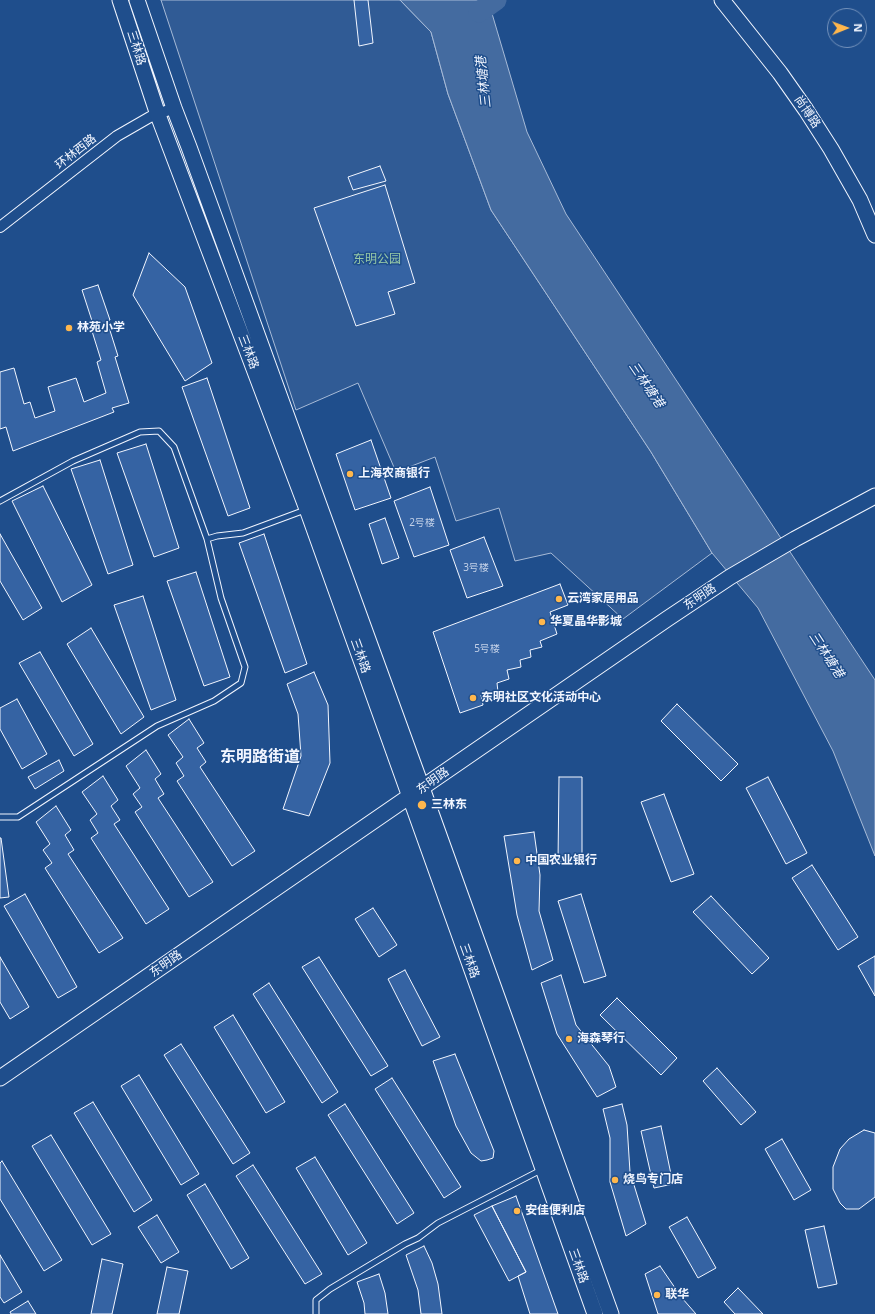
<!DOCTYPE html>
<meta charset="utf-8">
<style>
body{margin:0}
#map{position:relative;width:875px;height:1314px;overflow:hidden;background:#1f4e8c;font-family:"Noto Sans",sans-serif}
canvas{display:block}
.north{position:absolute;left:827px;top:8px;width:40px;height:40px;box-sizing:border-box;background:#1f4e8c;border:1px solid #7391ba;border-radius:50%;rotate:89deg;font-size:11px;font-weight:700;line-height:16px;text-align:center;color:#f2f6ff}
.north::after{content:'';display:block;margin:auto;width:14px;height:18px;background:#ffb74d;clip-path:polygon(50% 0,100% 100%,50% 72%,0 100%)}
</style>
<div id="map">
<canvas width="875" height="1314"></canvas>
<div class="north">N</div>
</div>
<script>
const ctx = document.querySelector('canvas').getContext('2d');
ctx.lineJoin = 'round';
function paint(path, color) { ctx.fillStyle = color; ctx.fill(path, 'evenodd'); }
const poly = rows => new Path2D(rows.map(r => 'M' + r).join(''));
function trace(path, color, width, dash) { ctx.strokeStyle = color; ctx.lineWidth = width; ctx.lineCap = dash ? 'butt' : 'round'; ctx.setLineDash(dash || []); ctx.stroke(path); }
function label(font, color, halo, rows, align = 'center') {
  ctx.font = font + ' "Noto Sans","Noto Sans SC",sans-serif'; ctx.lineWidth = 3; ctx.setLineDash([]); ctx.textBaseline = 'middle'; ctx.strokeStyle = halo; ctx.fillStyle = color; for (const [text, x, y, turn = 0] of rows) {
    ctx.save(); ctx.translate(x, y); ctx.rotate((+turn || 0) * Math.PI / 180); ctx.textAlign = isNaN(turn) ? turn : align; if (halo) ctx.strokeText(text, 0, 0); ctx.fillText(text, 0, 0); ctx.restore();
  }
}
const green = poly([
 [161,0,400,0,431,32,448,94,491,210,651,452,712,553,623,619,551,553,515,561,499,508,456,521,435,457,396,472,358,383,296,410,161,0]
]);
paint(green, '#305b95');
trace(green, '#a8bbd7', 1);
const water = poly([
 [400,0,488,0,527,132,566,214,875,680,875,856,833,751,758,608,712,553,651,452,491,210,448,94,431,32,400,0]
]);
paint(water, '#446ba0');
trace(water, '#a8bbd7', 1);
trace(poly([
 [479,12,496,0]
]), '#446ba0', 21);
const building = poly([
 [354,0,368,0,373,43,359,46,354,0],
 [380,166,386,181,353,190,348,177,380,166],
 [385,185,415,283,388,292,395,314,356,326,314,208,385,185],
 [149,253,185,287,212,363,185,381,133,295,149,253],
 [98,285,110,320,107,321,118,356,115,357,129,403,112,408,114,412,13,451,6,427,0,429,0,372,14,368,24,404,30,402,35,418,55,411,48,387,76,378,84,402,106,393,97,362,101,360,91,328,94,327,82,290,98,285],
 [207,378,250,508,228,516,182,387,207,378],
 [371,440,391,498,355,510,336,454,371,440],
 [146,444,179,548,154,557,117,453,146,444],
 [100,460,133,565,108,574,71,469,100,460],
 [43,486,92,585,62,602,12,501,43,486],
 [430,487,449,545,414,557,394,501,430,487],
 [385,518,399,558,382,564,369,524,385,518],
 [0,534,42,608,23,620,0,581,0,534],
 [264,534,307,664,285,673,239,543,264,534],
 [484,537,503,586,467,598,450,550,484,537],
 [196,572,230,677,204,686,167,581,196,572],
 [560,584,568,605,550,612,557,634,540,641,542,647,530,650,531,657,520,660,521,667,507,670,509,679,497,683,498,692,481,695,483,705,460,713,433,632,560,584],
 [143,596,176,700,151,710,114,605,143,596],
 [91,628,144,717,121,734,67,644,91,628],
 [40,652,93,744,74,756,19,663,40,652],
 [314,672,328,705,330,763,309,816,283,809,301,756,298,714,287,684,314,672],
 [17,699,47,754,22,769,0,729,0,708,17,699],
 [677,704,738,764,721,781,661,721,677,704],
 [189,719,204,743,197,748,206,762,200,767,255,851,232,866,177,781,184,776,176,763,183,757,168,735,189,719],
 [146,750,161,774,155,779,164,794,158,798,213,882,189,897,135,812,142,807,133,794,140,788,126,766,146,750],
 [59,760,64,771,35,789,28,777,59,760],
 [103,776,118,800,111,806,120,820,114,824,169,909,146,924,91,838,98,833,90,820,97,814,82,792,103,776],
 [559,777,582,777,582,863,558,862,559,777],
 [768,777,807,853,786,864,746,788,768,777],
 [664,794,694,874,671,882,641,802,664,794],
 [56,806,71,830,65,835,74,850,68,854,123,938,99,953,45,868,52,863,43,850,50,844,36,822,56,806],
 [534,832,540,875,539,911,553,960,532,970,517,915,504,836,534,832],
 [0,838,1,838,9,897,0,898,0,838],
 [812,865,858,937,838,950,792,878,812,865],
 [25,894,77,987,58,998,4,906,25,894],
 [581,894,606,976,584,983,558,901,581,894],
 [711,896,769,958,752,974,693,912,711,896],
 [373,908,397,945,379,957,355,919,373,908],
 [875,956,875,996,858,966,875,956],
 [0,957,29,1007,10,1019,0,1002,0,957],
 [319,957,388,1066,371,1076,302,967,319,957],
 [405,970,440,1037,422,1046,388,979,405,970],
 [561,975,576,1025,609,1066,616,1087,597,1097,557,1034,541,983,561,975],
 [269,983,338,1092,322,1103,253,994,269,983],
 [617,998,677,1058,661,1075,600,1015,617,998],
 [233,1015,285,1102,266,1113,214,1027,233,1015],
 [181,1044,250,1153,233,1164,164,1055,181,1044],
 [455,1054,494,1151,493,1158,487,1160,481,1161,471,1153,456,1126,433,1061,455,1054],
 [717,1068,756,1112,741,1125,703,1081,717,1068],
 [139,1075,199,1174,181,1185,121,1086,139,1075],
 [392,1078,461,1187,444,1198,375,1089,392,1078],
 [93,1102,152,1200,134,1212,74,1113,93,1102],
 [345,1104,414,1213,397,1224,328,1115,345,1104],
 [622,1104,627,1125,630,1172,646,1224,626,1236,610,1182,610,1138,603,1109,622,1104],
 [661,1126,673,1184,654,1188,641,1131,661,1126],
 [864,1130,875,1133,875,1197,859,1209,846,1209,840,1203,833,1189,833,1167,840,1149,849,1139,864,1130],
 [51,1135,111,1234,92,1245,32,1146,51,1135],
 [782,1139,811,1190,794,1200,765,1149,782,1139],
 [315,1157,367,1243,348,1255,296,1168,315,1157],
 [2,1161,62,1260,44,1271,0,1199,0,1163,2,1161],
 [253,1165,322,1274,305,1284,236,1176,253,1165],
 [205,1184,249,1258,231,1269,187,1195,205,1184],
 [516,1196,558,1314,530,1314,518,1276,526,1272,492,1206,516,1196],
 [492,1206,526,1272,509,1281,474,1215,492,1206],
 [157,1215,179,1252,161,1263,138,1227,157,1215],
 [687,1217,716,1268,698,1278,669,1227,687,1217],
 [824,1226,837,1284,818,1288,805,1230,824,1226],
 [424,1246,432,1263,438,1284,442,1314,421,1314,418,1290,406,1255,424,1246],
 [0,1255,22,1292,4,1303,0,1297,0,1255],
 [102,1259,123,1264,112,1314,91,1314,102,1259],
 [660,1266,682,1298,696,1314,658,1314,645,1274,660,1266],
 [167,1267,188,1271,179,1314,157,1314,167,1267],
 [379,1274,385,1293,388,1314,365,1314,364,1303,357,1282,379,1274],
 [738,1288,763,1314,735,1314,724,1302,738,1288],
 [28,1301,36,1314,11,1314,10,1312,28,1301]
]);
paint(building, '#3563a3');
trace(building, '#f2f6ff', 1);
const lane = poly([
 [0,501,73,461,140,432,159,431,174,447,207,539,217,536,243,533,305,510],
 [0,817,18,817,157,726,214,701,241,683,245,667,221,598,207,539],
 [316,1314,316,1300,330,1289,405,1244,418,1238,438,1223,541,1170]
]);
const street = poly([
 [0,227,117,136,150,117,174,108]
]);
const secondary = poly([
 [120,0,158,115,307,509,595,1314],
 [137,0,174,108,189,147,422,788,611,1314],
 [722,0,780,73,806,110,831,149,860,200,875,235],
 [0,1078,667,619,730,577,795,539,875,496]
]);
trace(lane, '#f2f6ff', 7);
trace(street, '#f2f6ff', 12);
trace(secondary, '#f2f6ff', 17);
trace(lane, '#1f4e8c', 5);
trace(street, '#1f4e8c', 10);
trace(secondary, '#1f4e8c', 15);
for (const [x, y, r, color] of [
 [69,328,4,"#ffb74d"],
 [350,474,4,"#ffb74d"],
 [559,599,4,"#ffb74d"],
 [542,622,4,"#ffb74d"],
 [473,698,4,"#ffb74d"],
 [422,805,5,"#ffb74d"],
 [517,861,4,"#ffb74d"],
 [569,1039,4,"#ffb74d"],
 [615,1180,4,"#ffb74d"],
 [517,1211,4,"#ffb74d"],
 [657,1295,4,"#ffb74d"]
]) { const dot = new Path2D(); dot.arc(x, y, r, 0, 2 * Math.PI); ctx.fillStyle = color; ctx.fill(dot); trace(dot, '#1f4e8c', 1.5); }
label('10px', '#c3d1e8', null, [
 ["2号楼",422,523],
 ["3号楼",476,568],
 ["5号楼",487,649]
]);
label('12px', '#f2f6ff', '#1f4e8c', [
 ["三林路",136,48,72],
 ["尚博路",807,112,56],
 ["环林西路",76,152,-38],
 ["三林路",248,352,69],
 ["东明路",700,597,-34],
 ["三林路",360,656,70],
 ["东明路",433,781,-35],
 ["三林路",469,961,70],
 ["东明路",166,964,-35],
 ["三林路",578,1266,70]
]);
label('12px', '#97c8a6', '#1f4e8c', [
 ["东明公园",377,260]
]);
label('bold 12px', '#f2f6ff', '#1f4e8c', [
 ["林苑小学",77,328],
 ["上海农商银行",358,474],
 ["云湾家居用品",567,599],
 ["华夏晶华影城",550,622],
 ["东明社区文化活动中心",481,698],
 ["三林东",431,805],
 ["中国农业银行",525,861],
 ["海森琴行",577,1039],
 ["烧鸟专门店",623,1180],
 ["安佳便利店",525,1211],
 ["联华",665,1295]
], 'left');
label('italic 13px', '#f2f6ff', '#1f4e8c', [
 ["三林塘港",484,82,-96],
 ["三林塘港",646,385,56],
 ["三林塘港",826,655,57]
]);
label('bold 16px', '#f2f6ff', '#1f4e8c', [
 ["东明路街道",260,757]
]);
</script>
